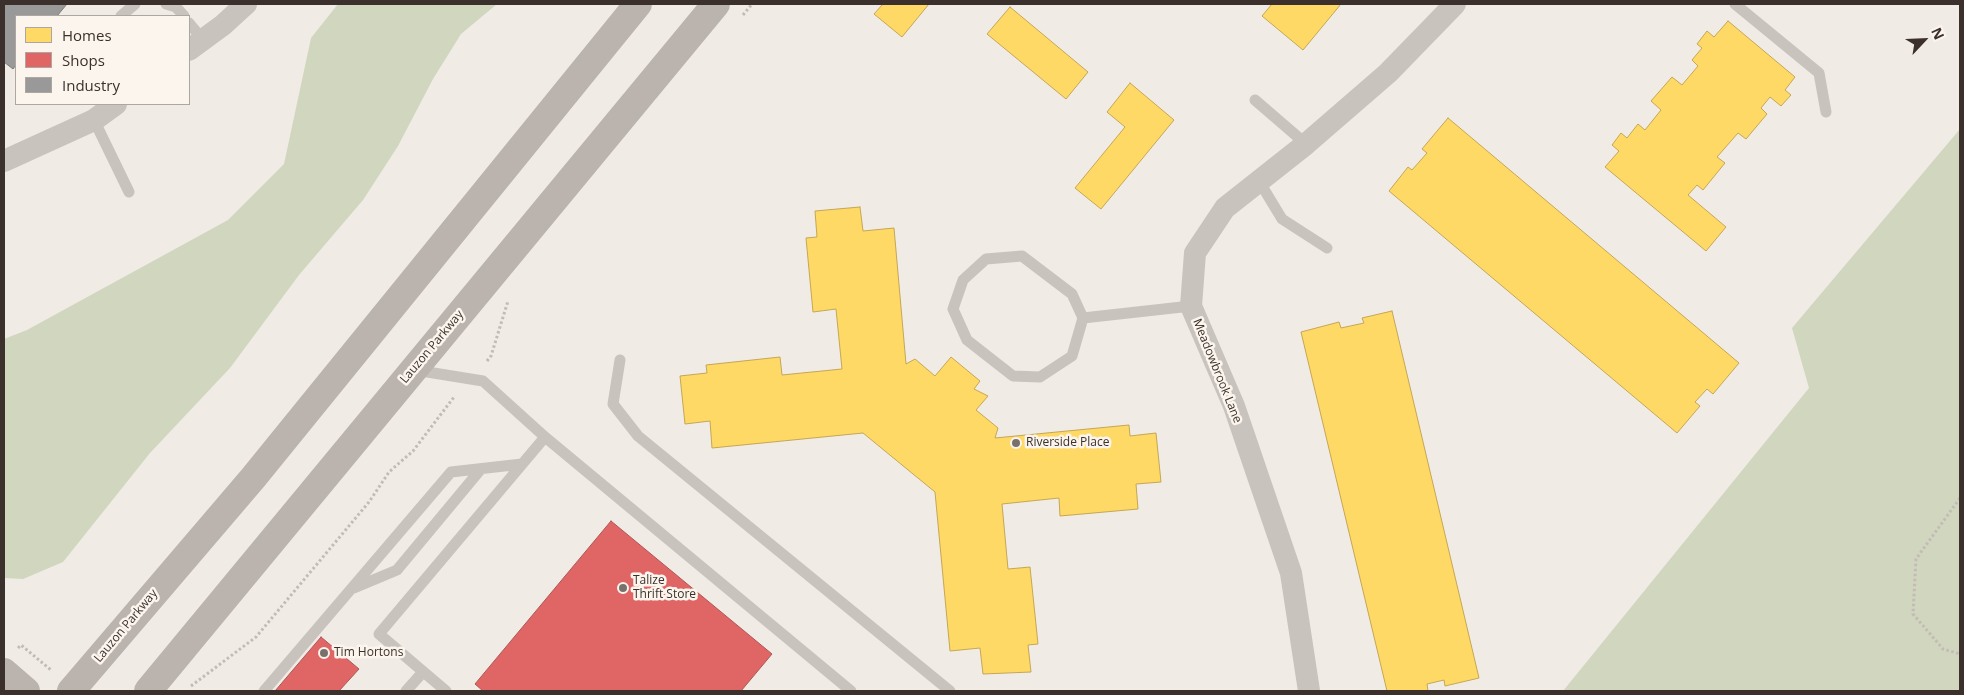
<!DOCTYPE html>
<style>
body{margin:0}
#map{position:relative;width:1964px;height:695px;overflow:hidden;background:#f0ebe5;font-family:"Open Sans",sans-serif}
canvas{display:block}
.frame{position:absolute;inset:0;border:5px solid #3b302b;pointer-events:none}
.legend{position:absolute;left:15px;top:15px;width:175px;height:90px;box-sizing:border-box;background:#fbf5ee;border:1px solid #aea6a0;margin:0;padding:6px 9px;list-style:none;font-size:15px;color:#3b302b}
.legend li{display:flex;align-items:center;gap:10px;height:25px}
.legend b{width:25px;border:1px solid #aea6a0}
.north{position:absolute;left:1899px;top:15px;width:50px;height:50px;-webkit-text-stroke:4px #fbf5ee;paint-order:stroke;rotate:65deg;font-size:14px;font-weight:700;line-height:20px;text-align:center;color:#3b302b}
.north::after{content:'';display:block;margin:auto;width:18px;height:22px;background:#3b302b;clip-path:polygon(50% 0,100% 100%,50% 72%,0 100%)}
</style>
<div id="map">
<canvas width="1964" height="695"></canvas>
<div class="frame"></div>
<ul class="legend">
<li><b style="height:14px;background:#ffd966"></b>Homes</li>
<li><b style="height:14px;background:#e06666"></b>Shops</li>
<li><b style="height:14px;background:#999"></b>Industry</li>
</ul>
<div class="north">N</div>
</div>
<script>
const ctx = document.querySelector('canvas').getContext('2d');
ctx.lineJoin = 'round';
function paint(path, color) { ctx.fillStyle = color; ctx.fill(path, 'evenodd'); }
const poly = rows => new Path2D(rows.map(r => 'M' + r).join(''));
function trace(path, color, width, dash) { ctx.strokeStyle = color; ctx.lineWidth = width; ctx.lineCap = dash ? 'butt' : 'round'; ctx.setLineDash(dash || []); ctx.stroke(path); }
function label(font, color, halo, rows, align = 'center') {
  ctx.font = font + ' "Open Sans",sans-serif'; ctx.lineWidth = 5; ctx.setLineDash([]); ctx.textBaseline = 'middle'; ctx.strokeStyle = halo; ctx.fillStyle = color; for (const [text, x, y, turn = 0] of rows) {
    ctx.save(); ctx.translate(x, y); ctx.rotate((+turn || 0) * Math.PI / 180); ctx.textAlign = isNaN(turn) ? turn : align; if (halo) ctx.strokeText(text, 0, 0); ctx.fillText(text, 0, 0); ctx.restore();
  }
}
paint(poly([
 [338,4,497,4,461,34,433,79,398,146,363,200,299,275,230,368,150,453,63,562,23,579,4,578,4,339,27,330,228,220,284,164,311,38],
 [1960,129,1960,691,1563,691,1809,388,1792,328]
]), '#d1d6bf');
const homes = poly([
 [883,4,929,4,902,37,874,14,883,4],
 [1272,4,1341,4,1303,50,1262,16,1272,4],
 [1010,7,1088,72,1066,99,987,34,1010,7],
 [1728,21,1795,77,1785,90,1791,95,1781,106,1770,97,1761,108,1767,114,1746,139,1738,133,1717,157,1725,163,1703,190,1697,185,1688,195,1726,227,1706,251,1605,167,1619,151,1612,145,1621,133,1627,138,1638,124,1645,130,1661,110,1651,101,1672,77,1682,85,1698,66,1692,60,1702,48,1697,44,1707,31,1714,37,1728,21],
 [1130,83,1174,120,1101,209,1075,188,1125,127,1107,112,1130,83],
 [1448,118,1739,363,1713,394,1707,389,1695,402,1700,406,1677,433,1389,191,1408,167,1412,170,1427,153,1422,149,1448,118],
 [860,207,863,231,894,228,906,364,915,359,935,376,951,357,980,381,974,389,988,396,976,410,998,428,995,438,1129,425,1130,436,1156,433,1161,482,1136,484,1138,509,1060,516,1059,498,1002,504,1008,569,1030,567,1038,644,1028,645,1031,672,983,674,980,648,950,651,935,492,863,433,712,448,710,421,685,424,680,376,707,373,706,365,780,357,782,375,842,369,836,309,813,312,806,238,817,237,815,211,860,207],
 [1392,311,1479,678,1445,686,1444,680,1427,684,1428,691,1387,691,1301,332,1339,322,1341,328,1364,323,1362,318,1392,311]
]);
paint(homes, '#ffd966');
trace(homes, '#c4a654', 1);
const shops = poly([
 [611,521,772,654,741,691,483,691,475,684,611,521],
 [321,637,359,669,339,691,275,691,321,637]
]);
paint(shops, '#e06666');
trace(shops, '#ae5654', 1);
const industry = poly([
 [4,4,67,4,57,16,16,16,16,65,13,69,4,62,4,4]
]);
paint(industry, '#999');
trace(industry, '#7d7a78', 1);
trace(poly([
 [743,15,752,4],
 [487,361,491,356,508,301],
 [1960,498,1916,559,1913,614,1943,649,1960,654],
 [18,648,21,645,51,670],
 [191,686,256,637,369,502,389,472,413,451,454,397]
]), '#c2bbb6', 3, [2.5, 2.5]);
trace(poly([
 [166,4,176,7,184,16],
 [1735,4,1819,73,1826,112],
 [121,16,135,4],
 [189,23,203,40],
 [1255,100,1306,144],
 [94,120,129,192],
 [1259,181,1282,219,1327,248],
 [1083,318,1072,356,1040,377,1013,376,967,340,953,309,963,280,986,259,1022,256,1072,294,1083,318,1191,306],
 [620,360,613,404,638,436,950,691],
 [415,370,483,381,545,437,379,634,446,691],
 [545,437,851,691],
 [354,588,397,570,481,469],
 [264,691,451,472,522,464],
 [406,691,423,672]
]), '#c9c3be', 11);
trace(poly([
 [189,50,223,25,246,4],
 [4,161,94,120,116,104],
 [1309,691,1291,573,1234,406,1191,306,1195,253,1225,208,1306,144,1388,73,1455,4]
]), '#c9c3be', 22);
trace(poly([
 [4,672,26,691],
 [71,691,253,478,638,4],
 [148,691,716,4]
]), '#bab3ae', 28);
for (const [x, y, r, color] of [
 [1016,443,5,"#7a716c"],
 [623,588,5,"#7a716c"],
 [324,653,5,"#7a716c"]
]) { const dot = new Path2D(); dot.arc(x, y, r, 0, 2 * Math.PI); ctx.fillStyle = color; ctx.fill(dot); trace(dot, '#fbf5ee', 2); }
label('12px', '#3b302b', '#fbf5ee', [
 ["Lauzon Parkway",432,347,-50],
 ["Meadowbrook Lane",1217,371,68],
 ["Lauzon Parkway",126,626,-50]
]);
label('12px', '#3b302b', '#fbf5ee', [
 ["Riverside Place",1026,443],
 ["Talize",633,581],
 ["Thrift Store",633,595],
 ["Tim Hortons",334,653]
], 'left');
</script>
